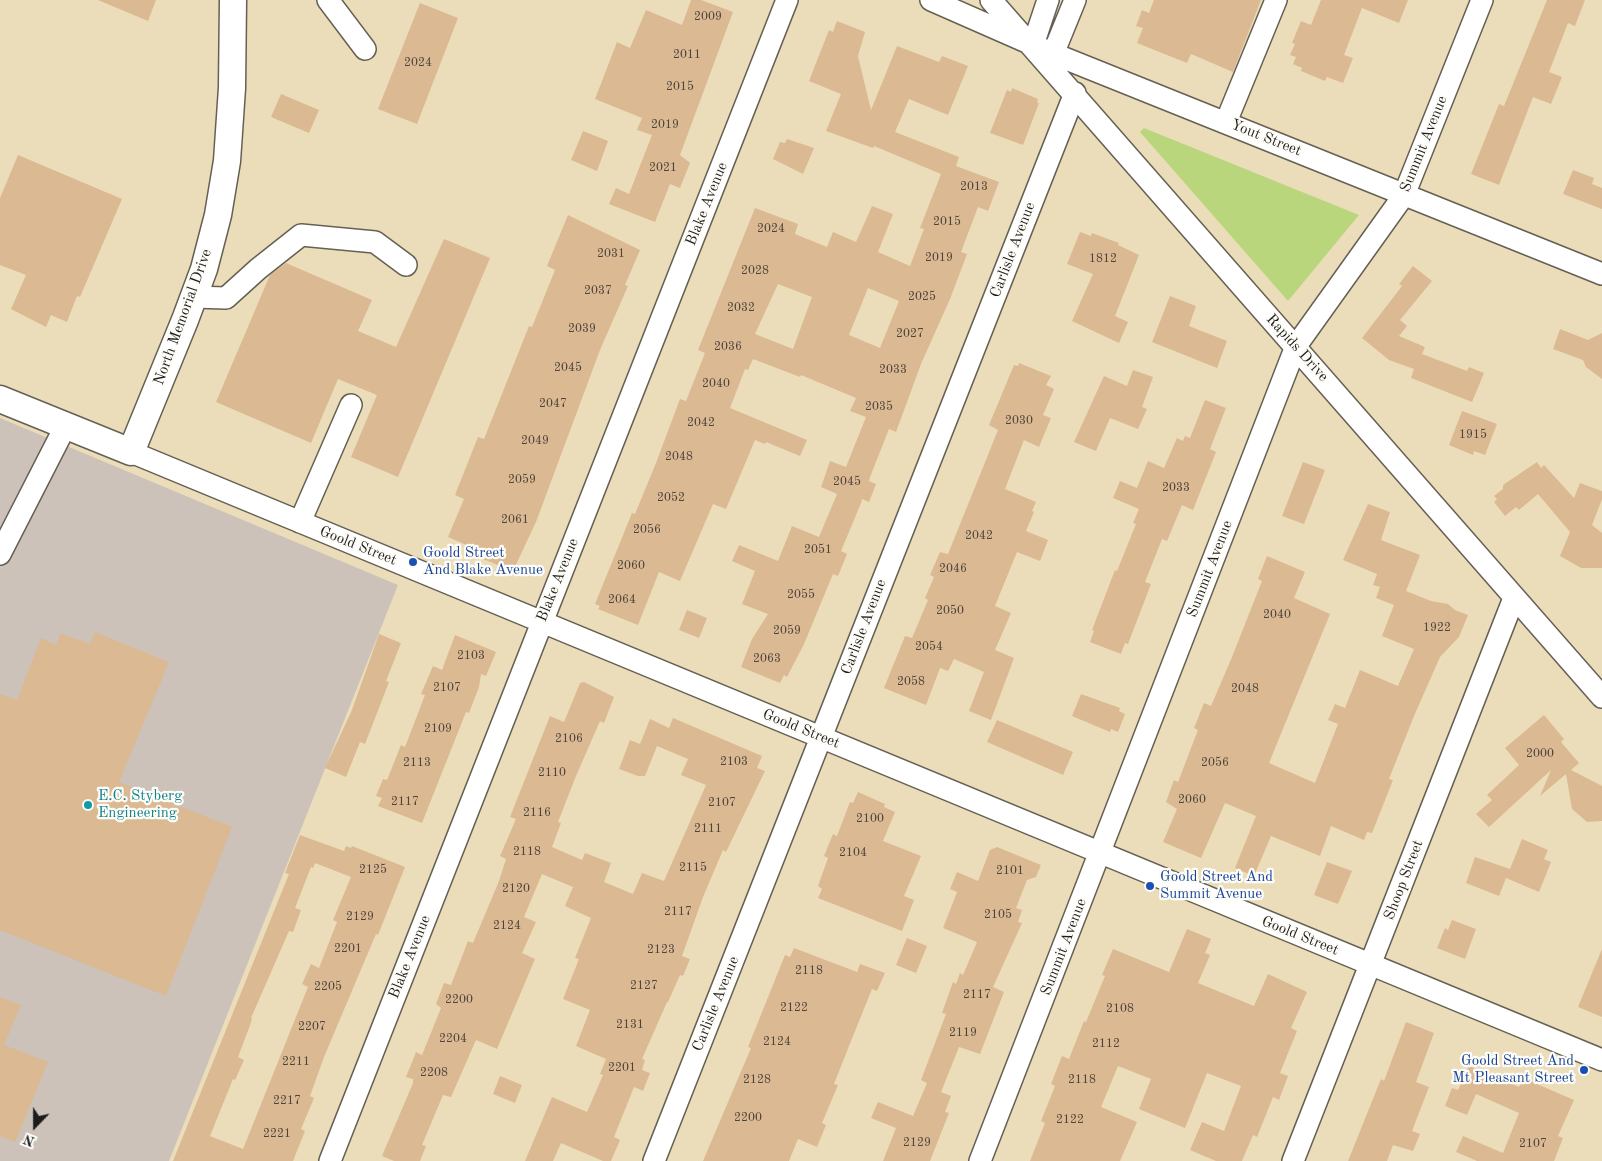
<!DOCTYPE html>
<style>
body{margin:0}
#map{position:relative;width:1602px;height:1161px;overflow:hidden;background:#ecddba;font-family:"Old Standard TT",serif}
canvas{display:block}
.north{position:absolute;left:10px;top:1101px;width:50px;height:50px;-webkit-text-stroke:4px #fdfcf7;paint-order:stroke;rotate:202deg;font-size:14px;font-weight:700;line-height:20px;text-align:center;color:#1c1c1c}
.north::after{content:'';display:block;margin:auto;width:18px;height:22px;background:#1c1c1c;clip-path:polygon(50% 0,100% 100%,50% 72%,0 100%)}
</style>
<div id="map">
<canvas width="1602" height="1161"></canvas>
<div class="north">N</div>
</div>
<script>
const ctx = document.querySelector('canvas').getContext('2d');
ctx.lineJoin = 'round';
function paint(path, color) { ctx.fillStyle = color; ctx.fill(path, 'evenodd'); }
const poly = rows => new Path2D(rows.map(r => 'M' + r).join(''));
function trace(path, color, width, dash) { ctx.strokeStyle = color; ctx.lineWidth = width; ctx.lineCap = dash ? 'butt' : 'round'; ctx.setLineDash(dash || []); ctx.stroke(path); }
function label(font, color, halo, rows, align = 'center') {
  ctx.font = font + ' "Old Standard TT",serif'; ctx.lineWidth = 4.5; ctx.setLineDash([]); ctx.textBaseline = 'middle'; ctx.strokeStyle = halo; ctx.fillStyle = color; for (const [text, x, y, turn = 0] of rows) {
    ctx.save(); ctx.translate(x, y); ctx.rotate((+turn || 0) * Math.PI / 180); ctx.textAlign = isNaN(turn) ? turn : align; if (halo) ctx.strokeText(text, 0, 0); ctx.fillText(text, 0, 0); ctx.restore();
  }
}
paint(poly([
 [0,418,398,585,169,1161,0,1161]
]), '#ccc2b9');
paint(poly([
 [1144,128,1359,215,1288,301,1140,132]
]), '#bad67c');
paint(poly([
 [98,0,156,0,148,21],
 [691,0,701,0,733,12,680,155,690,163,680,188,670,184,655,222,609,204,616,188,629,194,652,135,637,130,642,118,595,99,617,42,630,48,646,10,682,25],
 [1154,0,1261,0,1233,72,1191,54,1187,63,1137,43,1143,28,1136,26,1142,10,1149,13],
 [1321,0,1408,0,1399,23,1362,8,1344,55,1353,58,1343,83,1327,77,1325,81,1301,71,1302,68,1293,64,1296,57,1290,55,1295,44,1292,43,1301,21,1311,25],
 [1547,0,1585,0,1575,26,1568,23,1549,72,1562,77,1551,104,1533,97,1499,185,1471,174,1499,104,1504,106],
 [420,3,458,18,417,124,378,109],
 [837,21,865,32,858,56,871,110,897,46,939,62,942,56,968,66,948,115,909,99,895,132,959,157,956,166,999,182,988,211,978,207,961,252,967,254,950,299,921,364,896,432,889,429,870,477,869,481,876,484,869,502,862,499,861,503,841,551,847,554,838,576,833,574,804,644,787,677,784,675,780,683,741,667,752,639,768,614,742,604,755,571,732,561,739,545,778,561,792,526,819,537,837,494,821,487,830,461,846,467,866,417,850,411,856,398,801,375,800,377,753,359,748,370,745,369,730,408,807,440,800,456,766,442,765,444,755,440,726,509,713,504,680,581,659,572,638,625,598,609,600,606,595,604,632,513,635,514,656,463,680,399,686,401,705,353,698,350,755,208,798,224,795,234,827,247,833,232,856,242,872,206,893,214,878,252,910,266,924,229,920,228,941,174,874,146,873,148,826,131,841,94,809,81,829,30,833,32],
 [778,284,812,297,793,349,755,334],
 [868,288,899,301,880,348,849,335],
 [1012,88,1038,99,1037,103,1039,103,1023,145,990,133,1007,90,1011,92],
 [281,94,319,110,309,133,271,117],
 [583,131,608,141,597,171,571,160],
 [787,139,814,148,803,174,773,159,780,142,785,143],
 [18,155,122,199,80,297,77,296,67,322,51,315,46,327,11,309,26,275,0,265,0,198],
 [1573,170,1594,178,1592,184,1602,188,1602,209,1563,194],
 [568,215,640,250,625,285,628,286,600,350,536,522,513,571,483,559,485,553,448,537,464,499,455,495,478,437,484,439,529,326,532,327,555,270,547,266],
 [1080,232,1091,236,1092,233,1119,243,1118,245,1139,255,1115,316,1128,322,1119,343,1072,321,1093,274,1067,264],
 [444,239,490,258,398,477,351,457,377,395,338,379,311,443,216,402,270,275,286,263,372,300,358,331,396,347],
 [1413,266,1432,281,1400,320,1407,326,1399,336,1425,347,1422,354,1467,371,1469,367,1484,373,1472,402,1411,378,1414,369,1389,360,1362,338,1402,286,1399,284],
 [1170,296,1196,306,1189,326,1227,341,1217,368,1152,342],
 [1560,329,1588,340,1602,333,1602,379,1586,367,1583,360,1553,349],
 [1019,363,1051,376,1046,385,1054,389,1043,415,1051,418,1039,447,1024,440,1005,489,1036,502,1032,511,1034,512,1026,531,1048,540,1040,561,1017,552,995,606,1011,613,995,650,1014,658,991,720,969,711,984,672,954,659,948,671,940,668,926,705,884,688,905,636,912,638,928,600,925,598,934,577,930,575,940,552,948,554,998,430,989,425,1014,365,1018,366],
 [1133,370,1153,377,1142,407,1147,409,1138,429,1110,418,1096,451,1074,442,1104,376,1127,386],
 [1205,400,1226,408,1210,449,1216,452,1193,510,1182,505,1167,541,1162,539,1145,582,1151,584,1128,644,1125,643,1121,654,1090,642,1094,631,1092,630,1115,570,1117,571,1136,524,1133,523,1139,509,1113,498,1120,481,1137,488,1148,461,1164,468,1177,438,1183,441,1185,436,1190,438],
 [1462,411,1497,424,1485,455,1474,451,1473,455,1449,445],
 [1303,462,1325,470,1304,524,1282,516],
 [1537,462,1541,468,1544,465,1574,498,1580,483,1602,491,1602,499,1592,525,1602,533,1602,568,1581,568,1560,556,1570,532,1538,494,1519,510,1516,507,1505,516,1494,502,1497,499,1494,496,1503,489,1503,485],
 [1368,504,1390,512,1381,540,1420,555,1406,591,1431,601,1448,604,1455,610,1468,615,1459,637,1440,657,1414,716,1389,779,1393,780,1372,833,1367,832,1364,840,1331,826,1320,856,1271,836,1254,876,1235,868,1256,816,1225,803,1201,858,1163,842,1177,809,1166,802,1174,780,1178,782,1198,730,1194,728,1204,703,1211,706,1232,657,1262,581,1258,579,1267,556,1305,572,1294,598,1330,614,1269,763,1315,783,1338,724,1328,720,1335,704,1345,708,1360,670,1398,686,1414,649,1382,636,1394,605,1376,598,1380,587,1373,585,1377,574,1343,560],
 [687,610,707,618,699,638,679,630],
 [95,632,169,662,119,782,232,827,166,996,0,930,0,694,17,700,41,638,56,645,61,633,90,644],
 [379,634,401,643,386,681,389,682,365,744,360,742,346,777,325,768,352,710],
 [455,635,496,652,486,676,481,674,479,687,469,713,466,712,422,823,378,806,382,798,376,796,383,779,387,780,401,745,405,747,425,695,421,694,433,666,442,670],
 [584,682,614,697,604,723,600,721,576,776,558,822,561,823,552,847,582,860,585,853,611,863,604,882,633,894,642,873,664,881,706,785,681,775,688,759,657,746,645,776,638,776,619,769,630,740,640,744,650,719,669,728,673,718,762,756,757,768,765,771,726,852,723,850,703,897,682,956,690,959,683,976,680,975,668,1002,667,1002,642,1059,645,1060,642,1070,650,1073,643,1091,634,1087,614,1137,620,1140,611,1161,603,1161,561,1143,553,1161,525,1161,552,1097,587,1112,603,1075,600,1074,606,1059,576,1046,590,1010,563,999,579,959,575,958,591,918,565,906,573,887,542,874,524,917,536,922,522,953,535,959,497,1049,476,1040,451,1097,443,1095,422,1145,426,1146,420,1161,394,1161,382,1156,413,1083,413,1079,406,1077,416,1052,422,1055,441,1008,436,1004,444,983,451,985,468,941,473,943,499,881,506,859,500,856,516,819,510,817,550,716,564,722,580,683],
 [1081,694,1120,708,1119,711,1125,714,1118,732,1111,729,1110,732,1072,716],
 [1544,715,1564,739,1561,742,1579,763,1571,770,1602,786,1602,821,1587,822,1572,809,1566,774,1540,796,1551,770,1489,827,1476,814,1492,800,1487,795,1519,765,1505,748],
 [997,720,1073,752,1063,775,987,742],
 [858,792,885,804,884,807,895,812,883,841,921,856,904,896,914,900,902,931,818,898,822,889,818,886,828,858,824,856,833,834,837,836,850,802,853,803],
 [300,835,344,851,346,846,351,848,352,846,405,867,378,935,376,934,324,1057,310,1096,314,1098,301,1129,305,1131,293,1161,173,1161,289,874,285,873],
 [315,863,351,877,333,920,337,922,319,968,311,964,302,984,308,987,243,1149,210,1136,233,1079,235,1080,244,1060,238,1057,249,1028,252,1019,251,1018,289,931,293,932,301,910,295,908,311,867,313,868],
 [1522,839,1548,850,1544,859,1551,862,1539,892,1506,878,1499,896,1466,883,1475,857,1510,869],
 [997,847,1041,865,1036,877,1027,880,1016,908,1022,910,1018,922,1022,923,993,987,1004,992,980,1054,959,1047,941,1092,951,1096,945,1112,949,1113,930,1161,883,1161,896,1128,871,1118,878,1102,913,1116,927,1083,921,1080,946,1014,942,1013,953,982,956,984,960,973,963,975,977,942,943,928,957,892,950,889,957,872,978,881,990,850],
 [1327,862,1352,871,1338,904,1314,895],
 [1452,920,1476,929,1465,959,1437,948,1445,928,1448,930],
 [1187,929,1211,939,1205,953,1210,955,1198,983,1254,1006,1268,974,1307,992,1291,1028,1297,1031,1280,1073,1288,1076,1279,1100,1273,1097,1257,1137,1253,1135,1242,1161,1216,1161,1190,1150,1202,1122,1224,1131,1241,1086,1207,1073,1185,1128,1139,1109,1151,1079,1118,1066,1101,1107,1137,1122,1120,1161,1030,1161,1045,1123,1041,1121,1055,1086,1051,1084,1062,1056,1069,1059,1084,1021,1086,1022,1105,976,1102,975,1113,949,1169,972],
 [907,938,927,946,916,973,896,965],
 [794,948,857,972,860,964,885,973,877,991,872,989,849,1046,834,1084,838,1085,822,1123,826,1125,817,1147,798,1139,789,1161,703,1161,751,1048,748,1047,785,955,790,957],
 [1602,949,1602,1017,1578,1007],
 [0,997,21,1005,4,1045,48,1062,15,1142,0,1136],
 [1406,1022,1434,1033,1416,1082,1429,1087,1412,1131,1420,1134,1413,1151,1393,1145,1387,1161,1348,1161,1381,1079,1384,1081],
 [1469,1066,1519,1087,1523,1078,1574,1100,1558,1136,1563,1138,1554,1161,1477,1161,1456,1152,1463,1136,1503,1153,1519,1113,1476,1094,1467,1115,1445,1106,1452,1088,1458,1090],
 [500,1076,522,1085,515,1103,493,1094]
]), '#dbb992');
const minor = poly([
 [328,0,365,49],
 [931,0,1054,54,1602,274],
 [991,0,1602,697],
 [1033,45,1048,0],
 [1049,64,1075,0],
 [1226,122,1276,0],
 [193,297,226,298,258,269,301,235,375,242,406,265],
 [131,452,1602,1060],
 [300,522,351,405],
 [0,554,66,425],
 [330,1161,787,0],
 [654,1161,1075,93],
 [980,1161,1296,346,1404,195,1482,0],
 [1293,1161,1514,598]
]);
const major = poly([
 [0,399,131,452,185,320,204,269,218,215,227,161,232,88,233,0]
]);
trace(minor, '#656053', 24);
trace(major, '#656053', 29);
trace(minor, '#fff', 21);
trace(major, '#fff', 26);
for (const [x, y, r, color] of [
 [413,562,5,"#1a4fb4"],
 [88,805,5,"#0f9aa8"],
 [1150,886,5,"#1a4fb4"],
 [1584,1070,5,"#1a4fb4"]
]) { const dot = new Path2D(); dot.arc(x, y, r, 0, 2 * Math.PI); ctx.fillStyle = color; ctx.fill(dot); trace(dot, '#fdfcf7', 2); }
label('12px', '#4c433a', null, [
 ["2009",708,17],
 ["2011",687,55],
 ["2024",418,63],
 ["2015",680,87],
 ["2019",665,125],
 ["2021",663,168],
 ["2013",974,187],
 ["2015",947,222],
 ["2024",771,229],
 ["2031",611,254],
 ["2019",939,258],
 ["1812",1103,259],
 ["2028",755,271],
 ["2037",598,291],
 ["2025",922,297],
 ["2032",741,308],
 ["2039",582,329],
 ["2027",910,334],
 ["2036",728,347],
 ["2045",568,368],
 ["2033",893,370],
 ["2040",716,384],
 ["2047",553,404],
 ["2035",879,407],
 ["2030",1019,421],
 ["2042",701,423],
 ["1915",1473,435],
 ["2049",535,441],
 ["2048",679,457],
 ["2059",522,480],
 ["2045",847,482],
 ["2033",1176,488],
 ["2052",671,498],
 ["2061",515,520],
 ["2056",647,530],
 ["2042",979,536],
 ["2051",818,550],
 ["2060",631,566],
 ["2046",953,569],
 ["2055",801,595],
 ["2064",622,600],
 ["2050",950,611],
 ["2040",1277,615],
 ["1922",1437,628],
 ["2059",787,631],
 ["2054",929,647],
 ["2103",471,656],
 ["2063",767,659],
 ["2058",911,682],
 ["2107",447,688],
 ["2048",1245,689],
 ["2109",438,729],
 ["2106",569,739],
 ["2000",1540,754],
 ["2103",734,762],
 ["2113",417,763],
 ["2056",1215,763],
 ["2110",552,773],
 ["2060",1192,800],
 ["2117",405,802],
 ["2107",722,803],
 ["2116",537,813],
 ["2100",870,819],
 ["2111",708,829],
 ["2118",527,852],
 ["2104",853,853],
 ["2115",693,868],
 ["2125",373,870],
 ["2101",1010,871],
 ["2120",516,889],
 ["2117",678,912],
 ["2105",998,915],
 ["2129",360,917],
 ["2124",507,926],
 ["2201",348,949],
 ["2123",661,950],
 ["2118",809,971],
 ["2127",644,986],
 ["2205",328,987],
 ["2117",977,995],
 ["2200",459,1000],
 ["2122",794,1008],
 ["2108",1120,1009],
 ["2131",630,1025],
 ["2207",312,1027],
 ["2119",963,1033],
 ["2204",453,1039],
 ["2124",777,1042],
 ["2112",1106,1044],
 ["2211",296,1062],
 ["2201",622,1068],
 ["2208",434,1073],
 ["2128",757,1080],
 ["2118",1082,1080],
 ["2217",287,1101],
 ["2200",748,1118],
 ["2122",1070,1120],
 ["2221",277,1134],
 ["2129",917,1143],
 ["2107",1533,1144]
]);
label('15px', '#1c1c1c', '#fdfcf7', [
 ["Yout Street",1266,138,22],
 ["Summit Avenue",1424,144,-68],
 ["Blake Avenue",707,204,-68],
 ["Carlisle Avenue",1013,250,-69],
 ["North Memorial Drive",183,317,-70],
 ["Rapids Drive",1297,348,48],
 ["Goold Street",358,546,22],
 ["Summit Avenue",1210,569,-69],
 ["Blake Avenue",558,580,-68],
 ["Carlisle Avenue",864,627,-69],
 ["Goold Street",801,729,22],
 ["Shoop Street",1404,880,-69],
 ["Goold Street",1300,936,22],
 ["Summit Avenue",1064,947,-69],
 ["Blake Avenue",410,957,-68],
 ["Carlisle Avenue",716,1004,-68]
]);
label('15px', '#164399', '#fdfcf7', [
 ["Goold Street",423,553],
 ["And Blake Avenue",423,570],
 ["Goold Street And",1160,877],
 ["Summit Avenue",1160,894],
 ["Goold Street And",1574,1061,"right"],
 ["Mt Pleasant Street",1574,1078,"right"]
], 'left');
label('15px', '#0d838f', '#fdfcf7', [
 ["E.C. Styberg",98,796],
 ["Engineering",98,813]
], 'left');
</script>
